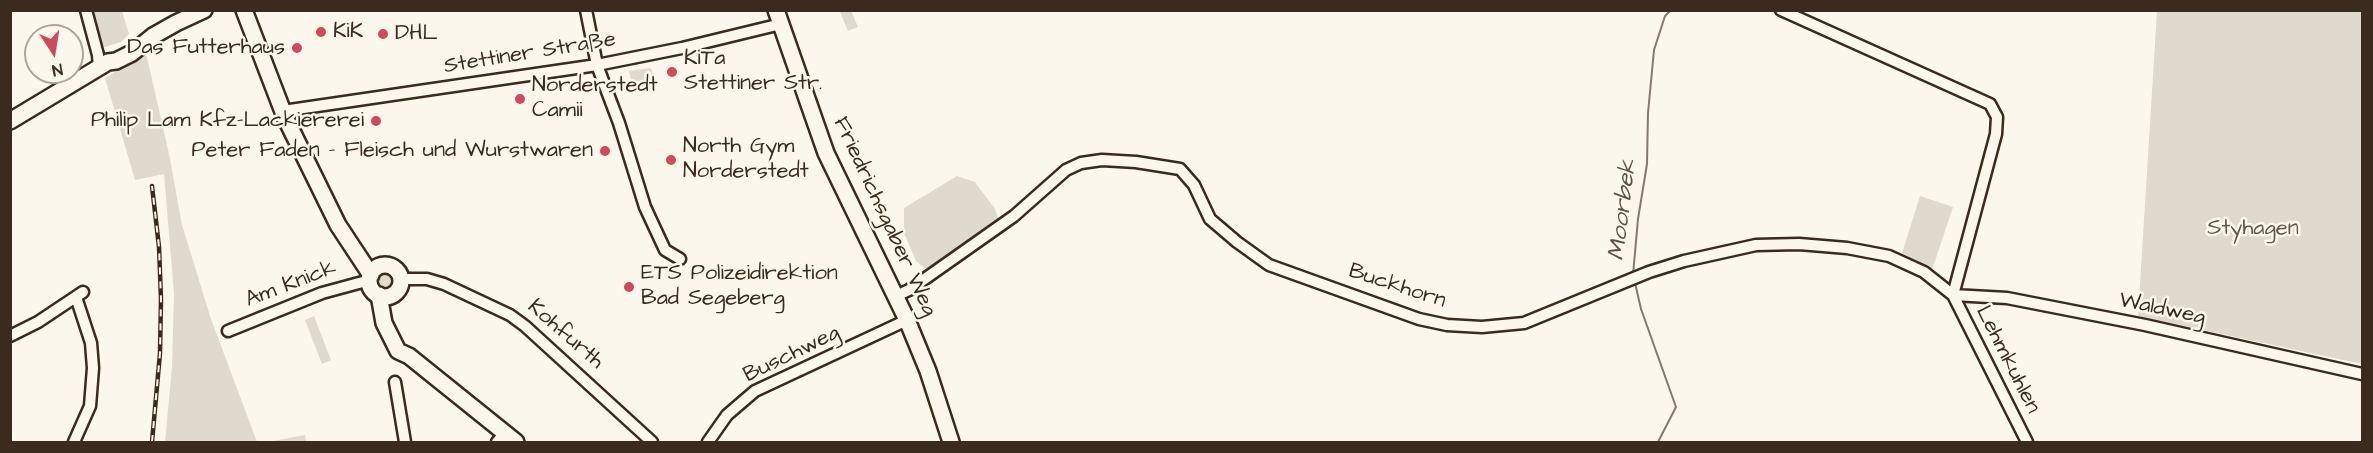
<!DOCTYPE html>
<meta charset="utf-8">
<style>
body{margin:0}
#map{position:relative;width:2373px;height:453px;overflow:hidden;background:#fbf7ec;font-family:"Architects Daughter",sans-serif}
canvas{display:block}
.frame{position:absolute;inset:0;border:12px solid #3b2a1e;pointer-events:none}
.north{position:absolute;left:24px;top:24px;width:60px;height:60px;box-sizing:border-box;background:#fbf7ec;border:2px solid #aea59a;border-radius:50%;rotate:168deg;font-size:16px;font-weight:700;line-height:24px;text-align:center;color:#3b2a1e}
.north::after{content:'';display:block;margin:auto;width:21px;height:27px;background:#d1495b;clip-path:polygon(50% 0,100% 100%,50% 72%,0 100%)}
</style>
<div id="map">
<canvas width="2373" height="453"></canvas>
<div class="frame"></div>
<div class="north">N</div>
</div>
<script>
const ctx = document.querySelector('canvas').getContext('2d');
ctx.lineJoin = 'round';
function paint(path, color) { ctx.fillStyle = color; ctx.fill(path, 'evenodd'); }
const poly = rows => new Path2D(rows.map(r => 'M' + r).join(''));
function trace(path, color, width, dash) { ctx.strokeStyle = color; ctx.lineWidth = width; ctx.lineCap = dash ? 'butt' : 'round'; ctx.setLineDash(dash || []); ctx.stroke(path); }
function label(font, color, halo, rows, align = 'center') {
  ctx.font = font + ' "Architects Daughter",sans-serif'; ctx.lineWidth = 5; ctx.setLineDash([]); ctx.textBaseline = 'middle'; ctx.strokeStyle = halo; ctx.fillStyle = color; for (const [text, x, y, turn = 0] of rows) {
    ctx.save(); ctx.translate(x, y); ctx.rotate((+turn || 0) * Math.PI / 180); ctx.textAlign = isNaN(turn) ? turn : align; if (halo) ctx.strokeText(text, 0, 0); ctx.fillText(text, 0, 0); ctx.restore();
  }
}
paint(poly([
 [843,10,851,11,858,27,848,31,840,12],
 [91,11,122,11,129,34,121,42,105,47,99,42],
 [2157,11,2362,11,2362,364,2138,316],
 [146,53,169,154,182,225,211,319,257,442,165,442,172,367,174,294,164,174,135,180,105,78],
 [651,68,654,79,632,84,629,71],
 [957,176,975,182,995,209,999,221,934,268,924,268,916,261,904,233,904,208],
 [1920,196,1953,207,1932,270,1902,253],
 '375 281a9 9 0 1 1 18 0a9 9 0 1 1-18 0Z',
 [314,316,331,360,322,364,305,320],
 [305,435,306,442,267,442]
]), '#dfd9ce');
trace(poly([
 [1633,275,1638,219,1647,164,1648,113,1654,50,1665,16,1671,10],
 [1635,283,1641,309,1676,407,1658,442]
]), '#85796d', 2);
const street = poly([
 [86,10,98,55,99,67],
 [586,10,597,65,619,123,645,207,665,250,680,259],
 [1781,10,1990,104,1997,117,1996,134,1953,295],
 [283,111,597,65,682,48,781,24],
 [400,279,427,279,444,284,510,315,525,326,652,442],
 [1953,295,2007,298,2145,325,2362,374],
 [896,296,909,290,1014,216,1066,170,1081,163,1102,160,1136,162,1180,169,1194,185,1210,219,1237,242,1269,265,1419,319,1447,325,1482,327,1524,323,1649,272,1684,261,1756,245,1799,244,1847,248,1889,256,1924,272,1953,295,2027,442],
 [228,331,322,293,370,280],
 [10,336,38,322,83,292],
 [395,382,405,442],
 [74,442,90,406,93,368,91,343,76,297],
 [497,442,505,433],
 [708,442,727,415,755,391,907,320]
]);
const secondary = poly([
 [244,10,285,117,338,225,371,275],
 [776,10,826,153,907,320,928,371,951,442],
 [10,121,108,62,116,61,132,53,153,36,176,23,204,10],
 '369 281a16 16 0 1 1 32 0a16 16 0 1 1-32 0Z',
 [379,295,384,323,398,351,409,356,516,442]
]);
trace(street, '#3b2a1e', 15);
trace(secondary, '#3b2a1e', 20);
trace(street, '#fbf7ec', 10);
trace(secondary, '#fbf7ec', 15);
const rail = poly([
 [152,442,160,353,161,299,159,247,152,186]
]);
trace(rail, '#3b2a1e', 4.5);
trace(rail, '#fbf7ec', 2, [7]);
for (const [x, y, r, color] of [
 [321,32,6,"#d1495b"],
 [383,34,6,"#d1495b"],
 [297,48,6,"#d1495b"],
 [672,72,6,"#d1495b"],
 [520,99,6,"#d1495b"],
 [376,121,6,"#d1495b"],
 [605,151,6,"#d1495b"],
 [671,160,6,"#d1495b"],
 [629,287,6,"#d1495b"]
]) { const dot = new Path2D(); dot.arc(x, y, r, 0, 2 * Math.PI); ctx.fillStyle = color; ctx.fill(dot); trace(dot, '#fbf7ec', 2); }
label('22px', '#3b2a1e', '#fbf7ec', [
 ["KiK",333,32],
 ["DHL",395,34],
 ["Das Futterhaus",285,48,"right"],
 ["KiTa",684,59],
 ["Stettiner Str.",684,84],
 ["Norderstedt",532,86],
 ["Camii",532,111],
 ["Philip Lam Kfz-Lackiererei",364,121,"right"],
 ["North Gym",683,147],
 ["Norderstedt",683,172],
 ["Peter Faden - Fleisch und Wurstwaren",593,151,"right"],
 ["ETS Polizeidirektion",641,274],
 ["Bad Segeberg",641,299]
], 'left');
label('22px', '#3b2a1e', '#fbf7ec', [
 ["Stettiner Straße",530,54,-9],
 ["Friedrichsgaber Weg",884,217,65],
 ["Am Knick",291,285,-21],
 ["Buckhorn",1397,287,18],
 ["Waldweg",2162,310,12],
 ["Kohfurth",565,335,41],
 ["Buschweg",792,355,-26],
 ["Lehmkuhlen",2007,360,63]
]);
label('22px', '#64564a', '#fbf7ec', [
 ["Styhagen",2253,229]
]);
label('italic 24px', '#605246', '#fbf7ec', [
 ["Moorbek",1624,210,-83]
]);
</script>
